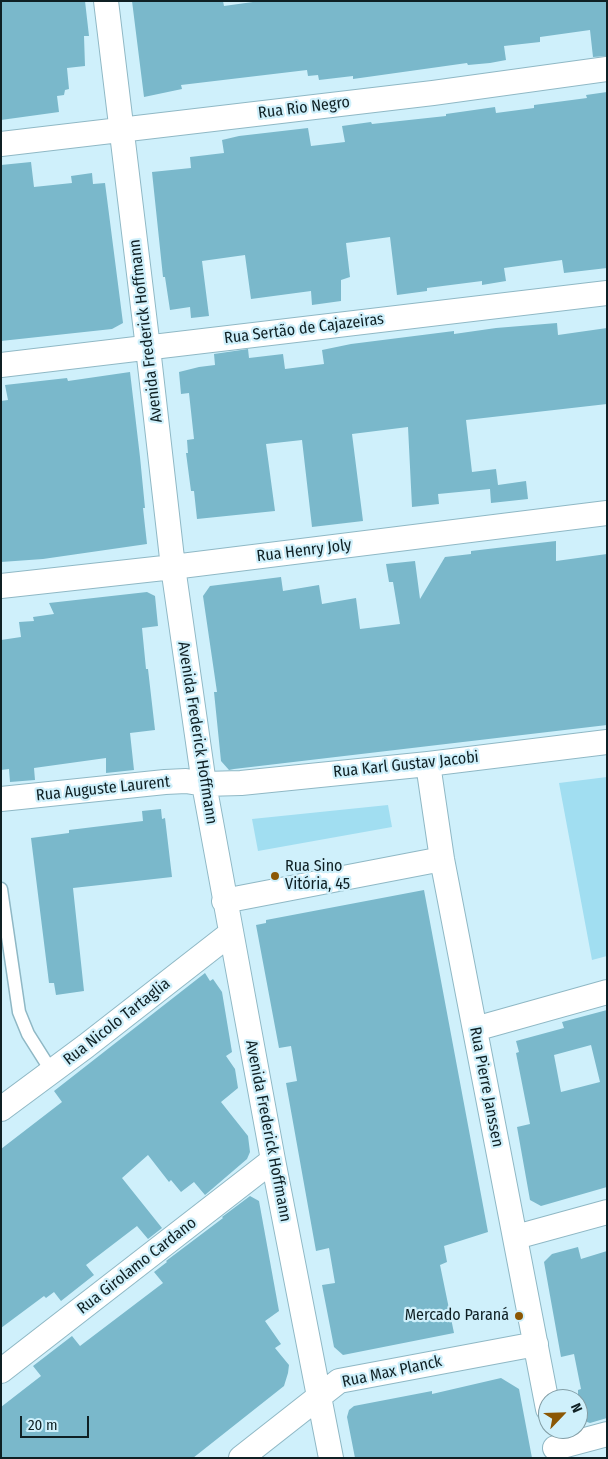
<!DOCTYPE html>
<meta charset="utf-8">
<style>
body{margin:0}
#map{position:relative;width:608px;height:1459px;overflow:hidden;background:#cff0fb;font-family:"Fira Sans Condensed",sans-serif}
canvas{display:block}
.frame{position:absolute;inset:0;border:2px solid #0f2024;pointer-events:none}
.north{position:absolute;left:538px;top:1389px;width:50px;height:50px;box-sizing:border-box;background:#cff0fb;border:1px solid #829da5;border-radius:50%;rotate:66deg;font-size:14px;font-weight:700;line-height:20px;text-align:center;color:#0f2024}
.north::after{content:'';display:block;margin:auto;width:18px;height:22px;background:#8b5704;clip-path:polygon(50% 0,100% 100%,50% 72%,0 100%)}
.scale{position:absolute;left:20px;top:1416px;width:69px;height:22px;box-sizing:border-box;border:2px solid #0f2024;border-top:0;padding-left:6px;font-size:15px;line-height:18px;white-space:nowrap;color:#0f2024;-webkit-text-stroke:4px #cff0fb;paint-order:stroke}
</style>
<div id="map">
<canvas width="608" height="1459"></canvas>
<div class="frame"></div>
<div class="north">N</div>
<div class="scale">20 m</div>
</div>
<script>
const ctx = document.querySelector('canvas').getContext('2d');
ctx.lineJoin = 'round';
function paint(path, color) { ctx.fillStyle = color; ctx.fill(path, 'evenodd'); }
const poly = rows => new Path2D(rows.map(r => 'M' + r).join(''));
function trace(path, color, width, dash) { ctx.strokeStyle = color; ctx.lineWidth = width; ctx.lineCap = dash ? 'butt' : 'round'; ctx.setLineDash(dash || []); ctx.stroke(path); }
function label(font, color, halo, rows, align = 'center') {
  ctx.font = font + ' "Fira Sans Condensed",sans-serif'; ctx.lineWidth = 4.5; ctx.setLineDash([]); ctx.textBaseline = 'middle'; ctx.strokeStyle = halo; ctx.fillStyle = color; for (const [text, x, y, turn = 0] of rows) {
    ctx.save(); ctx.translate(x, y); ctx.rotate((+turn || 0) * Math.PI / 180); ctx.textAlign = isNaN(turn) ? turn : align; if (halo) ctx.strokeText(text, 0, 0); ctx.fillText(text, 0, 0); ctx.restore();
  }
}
paint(poly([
 [607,777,607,956,592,960,559,783],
 [388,805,392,827,258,851,252,819]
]), '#a1def1');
paint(poly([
 [1,1,85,1,89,36,84,36,85,66,67,68,69,89,65,90,64,95,57,96,59,112,1,120],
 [132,1,223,1,224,6,260,1,607,1,607,56,593,57,590,30,540,37,540,42,504,46,506,60,490,63,468,65,467,63,353,79,353,76,319,80,318,75,308,76,307,70,181,85,182,89,144,97],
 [607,92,607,268,564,273,562,260,504,268,506,281,482,285,482,281,427,288,427,291,397,295,390,237,346,243,350,277,341,280,341,301,312,305,311,291,251,299,245,255,202,261,209,316,191,318,190,307,170,310,165,277,163,277,152,172,191,168,190,157,224,153,222,140,239,136,308,128,311,146,345,142,342,126,371,122,372,124,446,116,446,114,495,107,496,113,534,108,534,105,587,98,586,95],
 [31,162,34,187,72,183,71,176,92,173,93,184,105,183,123,323,112,329,1,341,1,165],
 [557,323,558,335,607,328,607,404,466,420,472,472,496,469,498,485,526,481,528,499,491,503,490,489,438,494,439,504,412,507,408,427,352,434,363,521,312,527,302,440,266,444,275,511,197,519,194,491,191,491,186,453,188,453,187,440,194,439,189,393,181,394,179,372,199,367,215,365,214,354,248,349,249,358,283,354,285,369,324,364,322,350,351,344,454,331,454,334,496,328],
 [130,372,140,457,145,508,143,508,147,544,43,559,1,562,1,401,8,400,5,385,67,378,68,381],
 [556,541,556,561,607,554,607,725,234,769,229,770,221,761,214,692,217,692,203,596,210,586,281,577,283,591,319,585,322,604,356,598,360,629,400,624,393,582,389,582,386,564,415,561,420,599,445,557,471,554,471,551],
 [147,592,155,596,158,626,142,628,146,669,148,669,155,730,130,733,134,770,106,773,106,758,34,768,35,780,10,782,9,769,1,770,1,640,21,637,19,622,34,621,33,617,54,614,49,603],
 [161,809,162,819,165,818,172,877,73,888,84,991,56,995,54,983,49,983,31,838,69,833,69,830,143,821,142,811],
 [424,890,488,1232,444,1246,447,1262,440,1265,454,1333,343,1355,334,1347,322,1285,335,1283,329,1248,316,1251,286,1083,297,1081,291,1046,279,1048,256,925,266,923,266,920],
 [205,973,210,981,213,979,222,992,232,1052,226,1056,235,1069,238,1088,221,1102,248,1136,250,1152,247,1159,205,1195,194,1182,181,1192,171,1180,169,1182,148,1155,122,1178,162,1228,148,1239,137,1226,86,1265,94,1275,61,1301,54,1292,46,1298,44,1296,1,1328,1,1149,62,1102,54,1091],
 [607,1010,607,1187,541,1206,530,1200,517,1127,530,1124,516,1053,519,1052,516,1041,564,1028,562,1022],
 [591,1045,600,1082,561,1092,554,1055],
 [250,1196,259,1201,279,1311,265,1321,281,1344,275,1348,289,1365,288,1373,284,1386,193,1458,1,1458,1,1407,41,1376,33,1366,72,1336,80,1346,163,1283,154,1272,167,1262,166,1261,223,1218,222,1217],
 [578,1247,581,1259,607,1251,607,1418,590,1423,578,1419,578,1390,581,1389,574,1354,561,1357,544,1262,552,1254],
 [501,1378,519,1389,532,1458,355,1458,347,1417,349,1410,354,1406,432,1391,432,1394]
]), '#7ab8cb');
const lane = poly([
 [1,889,19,1012,28,1034,52,1072]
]);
const street = poly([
 [106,1,148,348,173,567,204,784,273,1160,331,1458],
 [1,144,433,93,607,69],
 [1,365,607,293],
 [1,586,173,567,607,513],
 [428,764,442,859,548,1409],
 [1,799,165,782,186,781,204,784,241,783,428,764,607,742],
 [224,901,442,859],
 [475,1029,607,992],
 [1,1109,86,1046,231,933],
 [516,1237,607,1212],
 [1,1371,273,1160],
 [555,1448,607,1434],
 [241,1458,339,1381,536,1344]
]);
trace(lane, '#8fb8c5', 15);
trace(street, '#8fb8c5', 26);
trace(lane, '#fff', 12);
trace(street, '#fff', 24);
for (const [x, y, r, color] of [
 [275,876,5,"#8b5704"],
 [519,1316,5,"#8b5704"]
]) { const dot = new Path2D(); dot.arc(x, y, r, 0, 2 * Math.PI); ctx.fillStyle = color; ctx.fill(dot); trace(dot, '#cff0fb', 2); }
label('16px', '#0f2024', '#cff0fb', [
 ["Rua Rio Negro",304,108,-7],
 ["Rua Sertão de Cajazeiras",304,329,-7],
 ["Avenida Frederick Hoffmann",146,331,-97],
 ["Rua Henry Joly",304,551,-7],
 ["Avenida Frederick Hoffmann",197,733,81],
 ["Rua Karl Gustav Jacobi",406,765,-6],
 ["Rua Auguste Laurent",103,789,-6],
 ["Rua Nicolo Tartaglia",117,1022,-38],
 ["Rua Pierre Janssen",486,1087,79],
 ["Avenida Frederick Hoffmann",268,1131,79],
 ["Rua Girolamo Cardano",137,1266,-38],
 ["Rua Max Planck",392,1372,-12]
]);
label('16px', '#0f2024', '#cff0fb', [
 ["Rua Sino",285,867],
 ["Vitória, 45",285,885],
 ["Mercado Paraná",509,1316,"right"]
], 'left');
</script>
